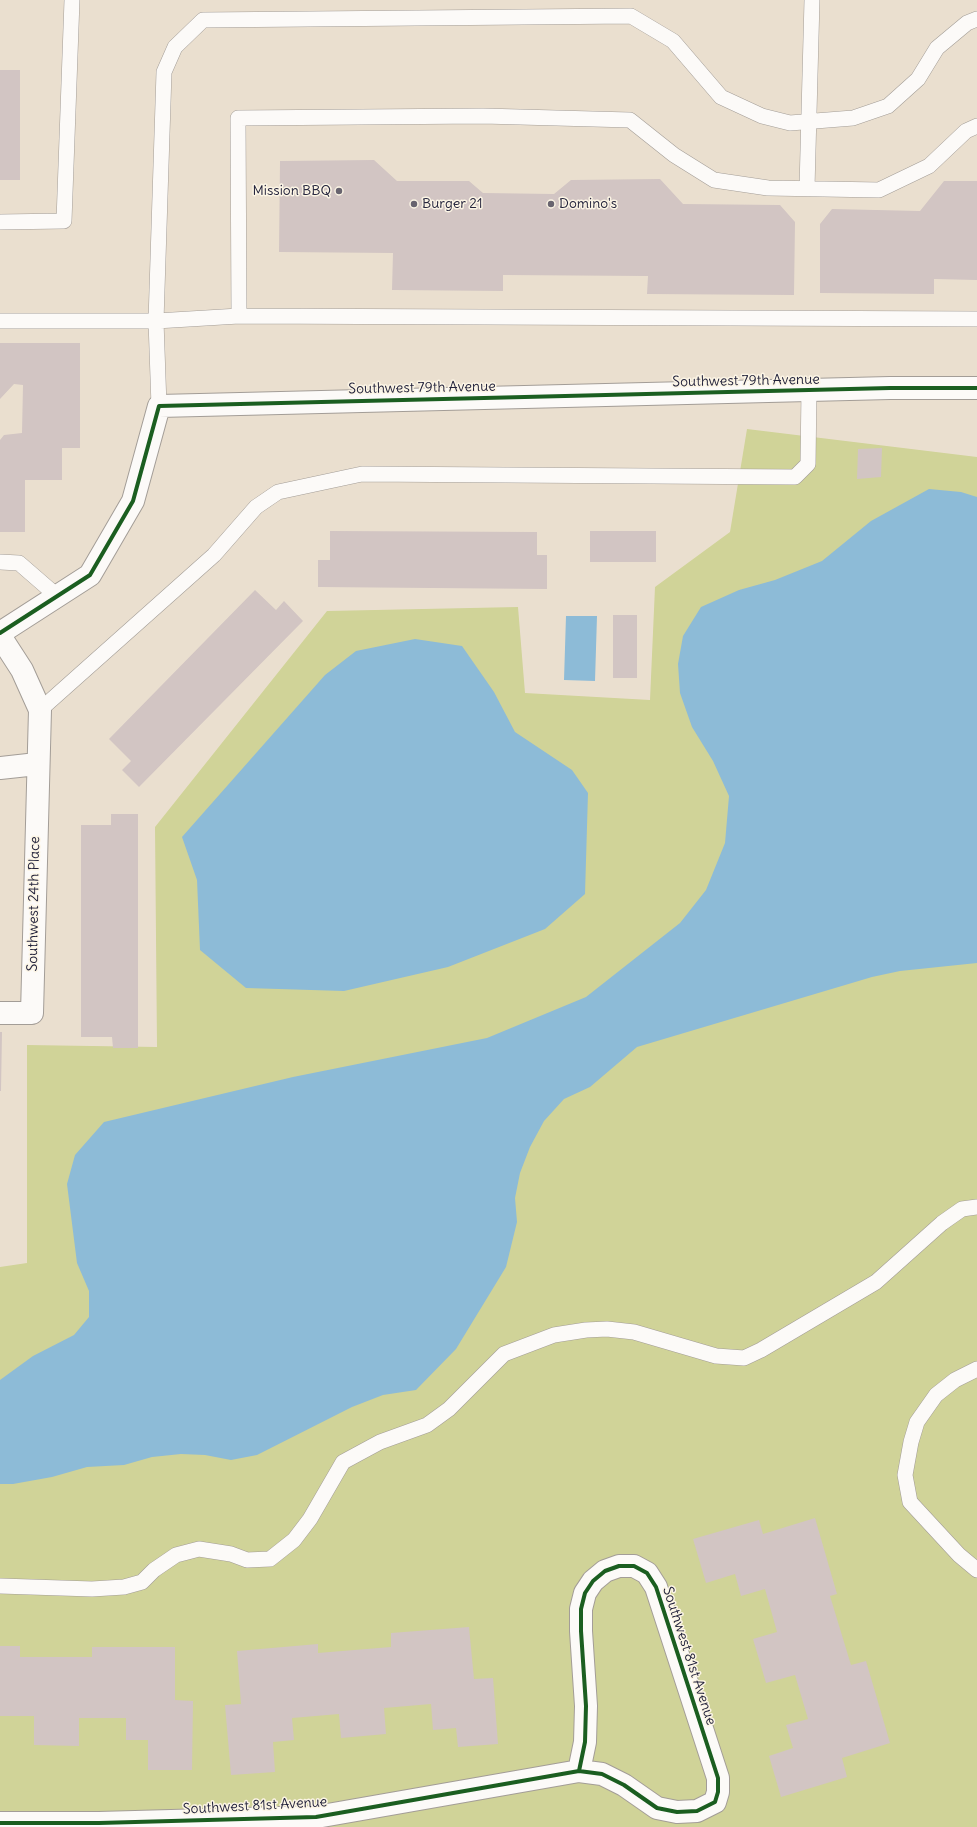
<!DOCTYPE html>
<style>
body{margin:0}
canvas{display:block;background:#eadfcf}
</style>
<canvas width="977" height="1827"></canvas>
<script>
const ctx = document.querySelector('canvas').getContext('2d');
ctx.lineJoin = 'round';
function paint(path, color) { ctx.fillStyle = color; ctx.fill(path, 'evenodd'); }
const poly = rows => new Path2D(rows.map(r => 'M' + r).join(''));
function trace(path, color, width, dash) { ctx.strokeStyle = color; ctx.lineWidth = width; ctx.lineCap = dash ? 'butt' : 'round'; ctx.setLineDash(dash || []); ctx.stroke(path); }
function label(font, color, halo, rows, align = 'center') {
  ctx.font = font + ' Delius,sans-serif'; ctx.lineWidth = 3; ctx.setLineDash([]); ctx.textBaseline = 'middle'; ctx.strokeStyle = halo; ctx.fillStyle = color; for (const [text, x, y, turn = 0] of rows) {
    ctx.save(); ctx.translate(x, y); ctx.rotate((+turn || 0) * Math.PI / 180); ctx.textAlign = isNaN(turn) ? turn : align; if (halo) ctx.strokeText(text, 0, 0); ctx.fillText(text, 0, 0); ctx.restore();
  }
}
paint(poly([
 [747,429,977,457,977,1827,0,1827,0,1267,27,1263,27,1045,157,1047,155,827,327,611,518,607,525,693,650,700,655,587,730,532]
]), '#d0d398');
paint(poly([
 [929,489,961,492,977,497,977,963,900,971,872,977,637,1047,590,1087,564,1099,544,1121,530,1147,520,1173,515,1198,517,1222,506,1267,456,1349,416,1390,383,1395,352,1407,257,1455,231,1460,205,1455,181,1454,152,1457,124,1465,87,1467,52,1477,13,1484,0,1484,0,1380,33,1356,74,1335,89,1317,89,1291,77,1263,67,1184,75,1155,104,1122,293,1077,487,1038,586,997,680,923,706,890,725,843,729,796,713,761,692,727,680,693,678,664,683,636,701,607,739,590,775,580,822,561,871,521],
 [566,616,597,616,595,681,564,680],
 [415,639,462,646,494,692,515,732,572,770,588,793,585,894,545,929,448,967,344,991,246,988,200,950,197,880,182,837,325,675,356,651]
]), '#8dbbd7');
paint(poly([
 [0,70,20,70,20,180,0,180],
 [374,160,397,181,469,181,483,193,554,194,571,180,660,179,683,204,780,205,795,222,794,295,647,294,648,276,503,275,503,291,392,290,393,253,279,252,280,161],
 [944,181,977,181,977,280,934,279,934,294,820,293,820,224,832,209,920,211],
 [0,343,80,343,80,448,62,448,62,480,25,480,25,532,0,532,0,440,4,435,22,433,23,385,14,384,0,399],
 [882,448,881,477,857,479,858,449],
 [330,531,537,532,537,555,547,555,547,589,318,587,318,560,330,560],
 [590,531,656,531,656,562,590,562],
 [255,590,276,610,284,601,303,621,139,787,122,770,131,761,109,739],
 [613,615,637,615,637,678,613,678],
 [111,814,138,814,138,1048,113,1048,112,1037,81,1037,81,825,111,825],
 [0,1032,2,1032,1,1091,0,1091],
 [815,1518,837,1594,830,1596,851,1665,866,1661,890,1743,842,1758,847,1777,781,1797,769,1756,793,1748,786,1725,808,1719,795,1675,766,1683,753,1639,777,1632,765,1589,741,1596,735,1574,706,1583,693,1539,759,1520,763,1534],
 [469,1627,474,1679,493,1678,498,1744,458,1747,456,1728,433,1730,431,1704,384,1708,386,1734,341,1738,339,1714,292,1718,294,1740,273,1742,275,1772,231,1775,225,1705,241,1704,237,1651,318,1644,318,1653,391,1647,391,1633],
 [0,1646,20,1646,20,1657,92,1657,92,1647,175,1647,175,1700,193,1701,192,1770,148,1770,148,1740,126,1740,126,1718,79,1718,79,1746,34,1745,34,1716,0,1716]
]), '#d2c5c3');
const service = poly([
 [807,188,812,0],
 [0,222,64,221,72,0],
 [239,316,238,118,483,116,630,120,674,155,714,180,768,188,879,190,929,166,966,131,977,126],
 [0,321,156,321,239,316,977,319],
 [159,406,156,321,164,72,175,47,203,20,631,16,673,41,721,97,762,116,790,123,853,118,888,106,918,79,937,48,967,23,977,19],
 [0,562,19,563,57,596],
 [40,710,214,555,256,507,278,492,362,474,795,477,808,464,809,390],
 [977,1369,955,1380,936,1395,917,1422,911,1442,905,1475,910,1502,959,1555,977,1570],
 [0,1586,92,1589,124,1587,142,1582,154,1570,176,1555,199,1549,231,1554,247,1560,270,1559,294,1540,310,1519,343,1462,380,1442,427,1425,449,1409,504,1354,554,1335,586,1330,607,1329,634,1332,716,1356,744,1358,761,1350,876,1282,942,1223,962,1209,977,1207]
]);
const minor = poly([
 [0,633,90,575,133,501,159,406,890,388,977,388],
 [0,636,22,670,40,710,32,1013,0,1013],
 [0,768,37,764],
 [0,1823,99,1823,316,1817,579,1771,602,1774,624,1785,657,1808,677,1812,697,1811,715,1802,718,1792,718,1778,656,1587,647,1573,634,1566,619,1566,605,1571,593,1581,585,1593,581,1609,581,1631,586,1706,585,1742,579,1771]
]);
trace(service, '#a39d97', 16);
trace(minor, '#a39d97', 24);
trace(service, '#fcfaf8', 15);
trace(minor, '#fcfaf8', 22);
trace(poly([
 [0,633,90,575,133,501,159,406,890,388,977,388],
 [0,1823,99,1823,316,1817,579,1771,602,1774,624,1785,657,1808,677,1812,697,1811,715,1802,718,1792,718,1778,656,1587,647,1573,634,1566,619,1566,605,1571,593,1581,585,1593,581,1609,581,1631,586,1706,585,1742,579,1771]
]), '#1b5e20', 4);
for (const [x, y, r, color] of [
 [339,191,4,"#68646f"],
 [414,204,4,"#68646f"],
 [551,204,4,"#68646f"]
]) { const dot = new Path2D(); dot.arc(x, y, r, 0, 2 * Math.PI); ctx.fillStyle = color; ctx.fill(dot); trace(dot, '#fcf5e5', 1.5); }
label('14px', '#22223b', '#fcf5e5', [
 ["Mission BBQ",331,191,"right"],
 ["Burger 21",422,204],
 ["Domino's",559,204]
], 'left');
label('14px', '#22223b', '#fcf5e5', [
 ["Southwest 79th Avenue",746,381,-1],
 ["Southwest 79th Avenue",422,388,-1],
 ["Southwest 24th Place",34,904,-89],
 ["Southwest 81st Avenue",689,1656,72],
 ["Southwest 81st Avenue",255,1806,-3]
]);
</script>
